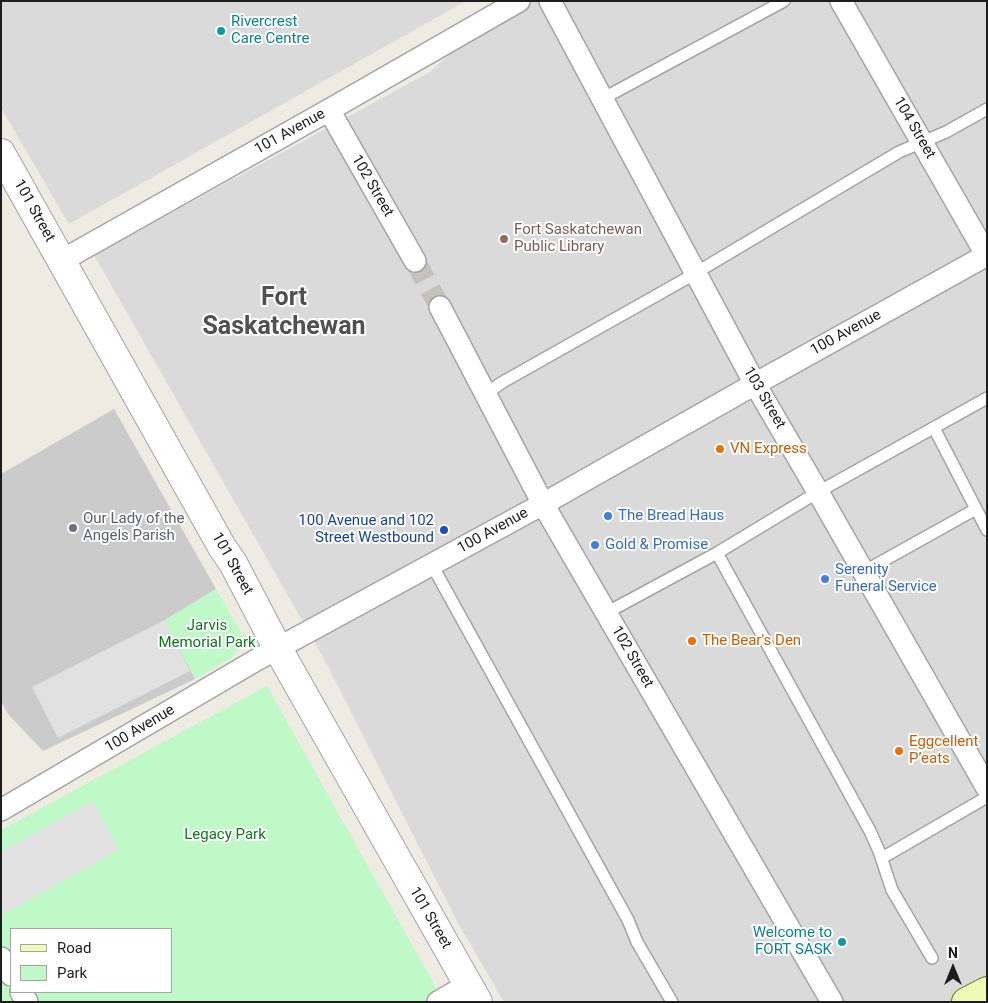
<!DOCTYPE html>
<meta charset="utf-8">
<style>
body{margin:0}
#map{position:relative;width:988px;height:1003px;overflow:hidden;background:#eeebe3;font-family:Roboto,sans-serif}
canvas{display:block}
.frame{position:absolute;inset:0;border:2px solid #1d1d1d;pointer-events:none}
.legend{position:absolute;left:10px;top:928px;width:162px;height:65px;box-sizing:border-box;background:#fff;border:1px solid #a5a5a5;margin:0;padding:6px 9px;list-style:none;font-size:15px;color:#1d1d1d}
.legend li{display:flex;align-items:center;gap:10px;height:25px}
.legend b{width:25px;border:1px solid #a5a5a5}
.north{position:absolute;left:928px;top:943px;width:50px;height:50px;-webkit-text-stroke:4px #fff;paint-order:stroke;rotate:0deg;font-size:14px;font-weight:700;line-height:20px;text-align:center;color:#1d1d1d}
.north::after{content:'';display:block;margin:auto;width:18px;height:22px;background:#1d1d1d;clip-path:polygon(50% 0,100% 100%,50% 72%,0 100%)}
</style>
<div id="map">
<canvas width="988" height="1003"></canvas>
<div class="frame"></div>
<ul class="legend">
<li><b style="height:6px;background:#f1f9b6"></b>Road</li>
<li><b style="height:14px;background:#bff9c7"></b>Park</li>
</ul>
<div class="north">N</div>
</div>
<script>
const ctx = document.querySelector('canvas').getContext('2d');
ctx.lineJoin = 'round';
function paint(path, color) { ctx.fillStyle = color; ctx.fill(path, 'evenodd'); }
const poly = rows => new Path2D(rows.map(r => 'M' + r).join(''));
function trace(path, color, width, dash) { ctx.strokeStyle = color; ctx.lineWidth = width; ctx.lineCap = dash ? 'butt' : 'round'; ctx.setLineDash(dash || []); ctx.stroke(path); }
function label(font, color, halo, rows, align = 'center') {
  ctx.font = font + ' Roboto,sans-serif'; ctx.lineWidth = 4; ctx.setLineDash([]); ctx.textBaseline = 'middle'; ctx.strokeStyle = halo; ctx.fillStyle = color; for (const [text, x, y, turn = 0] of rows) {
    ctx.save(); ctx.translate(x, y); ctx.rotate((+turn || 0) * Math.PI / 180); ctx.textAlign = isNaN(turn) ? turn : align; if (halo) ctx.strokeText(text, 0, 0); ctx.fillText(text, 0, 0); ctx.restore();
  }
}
paint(poly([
 [1,1,466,1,69,224,1,108],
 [510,1,987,1,987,1002,504,1002,458,923,323,657,94,255,430,72]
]), '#dbdada');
paint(poly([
 [114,409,216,589,165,620,195,679,43,751,8,714,1,701,1,474]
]), '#cbcbcb');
paint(poly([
 [216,589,245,639,234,656,195,679,165,620],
 [267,686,444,1002,1,1002,1,830],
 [11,929,171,929,171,992,11,992]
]), '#bff9c7');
paint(poly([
 [165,620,190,671,58,738,32,687],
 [93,801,119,850,1,915,1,852]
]), '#e1e1e1');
trace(poly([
 [415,261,440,307]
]), '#c4c2bb', 21, [21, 11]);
const service = poly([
 [602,99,784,1],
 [485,395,501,383,682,281,899,152,946,132,987,109],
 [934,428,987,530],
 [717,553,870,831,879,851,892,890,932,958],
 [432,565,628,920,637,942,672,1002],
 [863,572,976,509],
 [606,613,717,553,818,492,987,398],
 [882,858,987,797]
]);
const minor = poly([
 [550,1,755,384,818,492,987,788],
 [841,1,987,256],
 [329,110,415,261],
 [61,261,329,110,519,1],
 [440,307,543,504,832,1002],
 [1,810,258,659,543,504,755,384,987,255],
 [1,958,11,975],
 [21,992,27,1002],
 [438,1002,467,985]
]);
const tertiary = poly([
 [1,153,222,547,233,563,278,649,478,1002]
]);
const secondary = poly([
 [966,1002,987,991]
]);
trace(service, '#a4a4a4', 14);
trace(minor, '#a4a4a4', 24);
trace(tertiary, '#a4a4a4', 30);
trace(secondary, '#5f7305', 30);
trace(service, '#fff', 11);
trace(minor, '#fff', 21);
trace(tertiary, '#fff', 28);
trace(secondary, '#f1f9b6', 28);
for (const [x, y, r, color] of [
 [221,31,5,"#0f9aa8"],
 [504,239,5,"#8d6e63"],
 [720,449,5,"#e8710a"],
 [608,516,5,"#3f7fe0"],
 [73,528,5,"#6b7280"],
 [444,530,5,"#1a4fb4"],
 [595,545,5,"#3f7fe0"],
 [825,579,5,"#3f7fe0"],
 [692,641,5,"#e8710a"],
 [899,751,5,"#e8710a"],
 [842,942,5,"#0f9aa8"]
]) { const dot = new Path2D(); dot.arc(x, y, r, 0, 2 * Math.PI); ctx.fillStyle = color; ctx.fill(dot); trace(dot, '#fff', 2); }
label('15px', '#0d838f', '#fff', [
 ["Rivercrest",231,22],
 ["Care Centre",231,39],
 ["Welcome to",832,933,"right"],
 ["FORT SASK",832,950,"right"]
], 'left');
label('15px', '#1d1d1d', '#fff', [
 ["104 Street",914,128,60],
 ["101 Avenue",290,132,-29],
 ["102 Street",372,186,60],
 ["101 Street",34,211,61],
 ["100 Avenue",846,333,-29],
 ["103 Street",764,398,60],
 ["100 Avenue",493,531,-29],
 ["101 Street",232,564,61],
 ["102 Street",632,657,60],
 ["100 Avenue",140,729,-31],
 ["101 Street",430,918,60]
]);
label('15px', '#785e54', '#fff', [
 ["Fort Saskatchewan",514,230],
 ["Public Library",514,247]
], 'left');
label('15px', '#c56008', '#fff', [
 ["VN Express",730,449],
 ["The Bear's Den",702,641],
 ["Eggcellent",909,742],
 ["P’eats",909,759]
], 'left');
label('15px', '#366cbe', '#fff', [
 ["The Bread Haus",618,516],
 ["Gold & Promise",605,545],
 ["Serenity",835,570],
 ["Funeral Service",835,587]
], 'left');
label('15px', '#5b616d', '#fff', [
 ["Our Lady of the",83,519],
 ["Angels Parish",83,536]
], 'left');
label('15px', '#164399', '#fff', [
 ["100 Avenue and 102",434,521],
 ["Street Westbound",434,538]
], 'right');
label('15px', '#0c7a1c', '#fff', [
 ["Jarvis",207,626],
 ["Memorial Park",207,643],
 ["Legacy Park",225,835]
]);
label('bold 25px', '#505050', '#fff', [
 ["Fort",284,299],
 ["Saskatchewan",284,328]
]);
</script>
